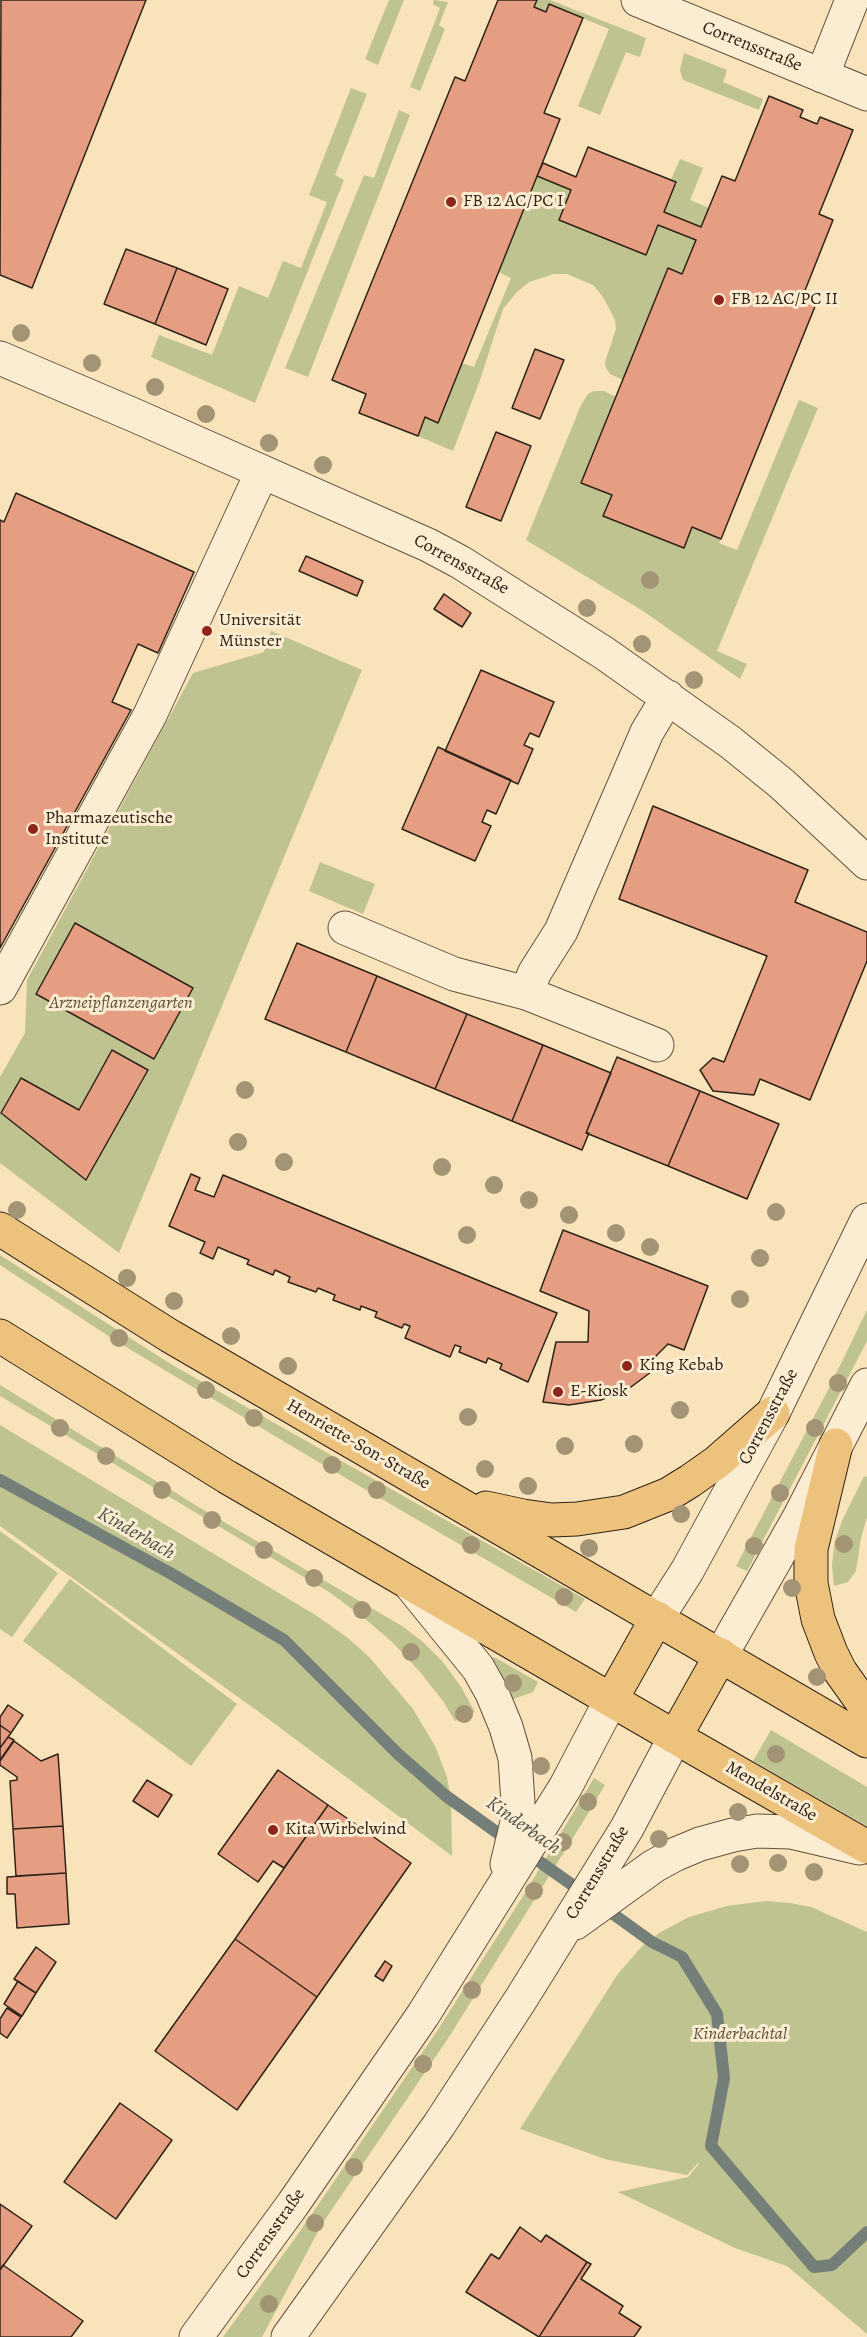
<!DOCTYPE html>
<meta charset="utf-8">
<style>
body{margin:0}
canvas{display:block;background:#f9e3ba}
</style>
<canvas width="867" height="2337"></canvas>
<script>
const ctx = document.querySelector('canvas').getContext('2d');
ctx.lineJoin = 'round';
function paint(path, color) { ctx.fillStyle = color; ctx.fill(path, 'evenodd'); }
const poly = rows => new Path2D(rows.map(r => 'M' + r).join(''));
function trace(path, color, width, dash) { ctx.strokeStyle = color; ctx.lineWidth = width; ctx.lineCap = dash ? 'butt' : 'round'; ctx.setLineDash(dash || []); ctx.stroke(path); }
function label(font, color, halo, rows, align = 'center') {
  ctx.font = font + ' Alegreya,serif'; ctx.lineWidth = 6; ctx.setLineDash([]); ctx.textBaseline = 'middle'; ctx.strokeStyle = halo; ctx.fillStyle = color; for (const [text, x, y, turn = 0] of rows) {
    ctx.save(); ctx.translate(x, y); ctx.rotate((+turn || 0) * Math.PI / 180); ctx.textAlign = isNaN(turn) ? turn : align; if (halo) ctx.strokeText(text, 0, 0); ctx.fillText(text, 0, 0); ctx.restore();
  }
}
paint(poly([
 [389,0,404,0,378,65,365,59],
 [434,0,448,2,439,25,445,29,420,91,410,87,440,8,433,4],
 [537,0,550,0,646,38,640,57,626,52,600,115,578,106,609,29,549,4,546,12,534,7],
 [684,53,727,70,723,82,763,99,759,110,683,80,680,70],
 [351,88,367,94,335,175,344,180,255,403,151,357,159,335,212,355,239,286,268,298,283,261,301,268,327,202,309,195],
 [399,110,410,115,308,377,285,368,364,175,374,178],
 [680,159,703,168,690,200,709,208,701,227,664,212,676,182,671,180],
 [537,176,571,190,559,220,646,255,658,225,696,240,682,274,667,269,623,380,610,374,606,368,605,362,616,329,615,320,603,297,593,285,567,274,554,274,529,282,516,293,503,309,480,380,453,451,418,436,425,417,438,422,462,363,474,367,511,278,498,272],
 [594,391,604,391,616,397,581,483,612,495,604,516,683,548,692,527,721,539,719,543,737,550,799,400,818,408,717,651,747,664,740,679,643,611,526,540,581,405,588,394],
 [271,631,362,670,119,1253,0,1163,0,1077,25,1033,27,980,193,673,264,652],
 [320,862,375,884,363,914,309,891],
 [0,1255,174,1366,585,1599,576,1612,325,1466,116,1341,0,1265],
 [867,1310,867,1341,865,1345,747,1571,736,1566,830,1386],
 [0,1385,202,1509,402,1626,423,1642,443,1662,461,1687,475,1712,455,1721,443,1701,420,1672,392,1642,363,1617,329,1592,0,1396],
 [0,1425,317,1616,348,1638,370,1658,413,1709,435,1746,447,1777,451,1800,452,1856,259,1712,0,1526],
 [864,1476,867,1477,867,1517,861,1538,856,1571,848,1582,834,1586,832,1565,835,1541,842,1521],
 [0,1531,58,1573,12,1637,0,1629],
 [70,1579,237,1704,191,1766,23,1641],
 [490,1657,496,1658,538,1682,533,1692,508,1701],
 [771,1730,867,1787,867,1826,753,1761],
 [594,1778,605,1785,589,1812,449,2037,322,2224,262,2337,223,2337,296,2237,437,2031,525,1893],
 [766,1901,790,1903,811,1907,867,1932,867,2334,787,2266,735,2248,618,2192,688,2177,699,2164,698,2163,687,2175,608,2160,520,2129,617,1975,644,1944,659,1933,689,1917,727,1906]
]), '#bfc38f');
trace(poly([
 [0,1480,170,1573,284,1640,398,1754,446,1796,509,1841],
 [526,1852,585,1894],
 [602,1906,652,1942,682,1957,717,2014,724,2078,711,2146,814,2267,832,2265,867,2232]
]), '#747f79', 12);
const building = poly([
 [1,0,146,0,32,288,0,275,1,0],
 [498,0,537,0,534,7,546,12,549,4,583,18,544,113,560,119,438,423,425,417,418,436,359,413,366,394,332,380,455,77,465,81,498,0],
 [769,96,803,110,800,117,817,124,820,117,853,130,819,214,833,220,802,298,816,304,721,539,692,527,684,548,603,516,612,495,581,483,668,268,682,274,696,240,658,225,646,255,559,220,571,190,537,176,543,163,576,177,588,147,676,182,664,212,701,227,722,176,735,181,769,96],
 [126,249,177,268,155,324,104,304,126,249],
 [177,268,228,289,206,345,155,324,177,268],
 [535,349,564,360,540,419,512,408,535,349],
 [496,432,531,446,501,521,466,507,496,432],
 [16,493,194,572,158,653,138,644,112,702,131,710,0,948,0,520,4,522,16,493],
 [306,556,363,581,357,596,299,571,306,556],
 [444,594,471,613,462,627,434,609,444,594],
 [481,670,554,702,539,737,530,733,524,745,533,749,518,784,445,751,481,670],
 [438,747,511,780,496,814,487,810,482,822,491,826,475,861,402,829,438,747],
 [653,806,808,870,795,902,867,932,867,961,810,1100,760,1079,754,1095,713,1091,700,1070,713,1058,724,1062,767,956,619,899,653,806],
 [75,923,193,988,154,1059,36,994,75,923],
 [297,943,377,976,346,1052,265,1019,297,943],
 [377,976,467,1014,435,1089,346,1052,377,976],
 [467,1014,543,1045,512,1121,435,1089,467,1014],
 [543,1045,611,1073,586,1133,589,1133,582,1150,512,1121,543,1045],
 [112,1050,148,1070,86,1180,1,1113,21,1078,79,1110,112,1050],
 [617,1057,700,1091,668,1166,586,1133,617,1057],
 [700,1091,779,1124,747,1199,668,1166,700,1091],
 [191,1174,200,1178,195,1190,214,1197,223,1175,557,1313,528,1382,500,1369,502,1364,488,1358,486,1363,459,1352,461,1347,455,1345,450,1357,405,1338,410,1326,404,1324,402,1328,375,1317,377,1312,361,1306,360,1310,333,1300,335,1295,318,1288,316,1292,288,1282,290,1277,275,1270,273,1275,247,1264,249,1260,227,1251,218,1247,213,1259,200,1253,205,1242,169,1226,191,1174],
 [563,1230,708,1286,684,1350,668,1344,652,1360,659,1366,631,1387,601,1400,569,1405,543,1402,556,1342,588,1342,589,1311,540,1291,563,1230],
 [8,1705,23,1715,11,1733,0,1725,0,1717,8,1705],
 [0,1725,11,1733,0,1748,0,1725],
 [8,1737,14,1740,0,1760,0,1748,8,1737],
 [14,1741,41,1761,58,1754,63,1826,13,1829,10,1781,17,1780,17,1777,0,1765,0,1761,14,1741],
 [278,1770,328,1805,284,1868,273,1861,258,1882,218,1854,278,1770],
 [147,1780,172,1795,158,1817,133,1801,147,1780],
 [328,1805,411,1863,317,1997,235,1939,328,1805],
 [63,1826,66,1873,16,1876,13,1829,63,1826],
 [66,1873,69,1924,17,1928,15,1894,7,1894,7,1877,66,1873],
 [235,1939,317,1997,237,2110,155,2051,235,1939],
 [36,1947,56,1962,36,1993,14,1979,36,1947],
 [385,1961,392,1966,383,1981,375,1976,385,1961],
 [18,1981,36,1993,22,2016,4,2004,18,1981],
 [7,2008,21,2017,7,2038,0,2033,0,2019,7,2008],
 [120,2103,172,2140,116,2219,64,2182,120,2103],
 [0,2204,32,2226,0,2270,0,2204],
 [520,2227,541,2242,546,2235,587,2262,539,2337,466,2292,491,2254,499,2259,520,2227],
 [587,2262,591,2264,581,2279,623,2306,619,2313,641,2327,634,2337,539,2337,587,2262],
 [3,2265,83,2321,71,2337,0,2337,0,2270,3,2265]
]);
paint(building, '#e69e83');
trace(building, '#2f2317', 1.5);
const minor = poly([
 [638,0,867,94],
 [822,76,852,0],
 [0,358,136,416,428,545,460,562,604,653,730,742,782,784,867,863],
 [345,928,454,974,526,993,657,1045],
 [0,988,150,715,262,472],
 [526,993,535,972,561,931,647,732,668,697],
 [409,1583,478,1668,492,1693,506,1727,515,1758,518,1802,518,1818,507,1864],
 [657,1618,687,1571,773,1413,867,1220],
 [721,1655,799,1518,867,1385],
 [575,1923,654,1866,676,1854,700,1844,733,1835,757,1831,791,1832,859,1848],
 [196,2337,293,2204,423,2015,566,1786,611,1700],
 [288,2337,439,2125,521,1999,627,1828,675,1737]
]);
const major = poly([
 [0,1229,170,1336,867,1741],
 [0,1336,227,1477,675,1737,867,1847],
 [836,1445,811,1549,811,1583,818,1619,831,1653,840,1671,867,1709],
 [486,1508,523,1516,552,1520,577,1519,624,1512,669,1494,690,1481,717,1462,773,1413],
 [611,1700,657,1618],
 [675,1737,721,1655]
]);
trace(minor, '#625340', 35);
trace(major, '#2f2317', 35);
trace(minor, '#fbedd2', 33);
trace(major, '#ecc27d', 33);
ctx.fillStyle = '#a29474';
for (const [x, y] of [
 [21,333],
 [92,363],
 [155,387],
 [206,414],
 [269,443],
 [323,465],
 [650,580],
 [587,608],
 [642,644],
 [694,680],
 [245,1090],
 [238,1142],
 [284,1162],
 [442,1167],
 [494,1185],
 [529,1200],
 [17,1210],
 [776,1212],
 [569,1215],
 [616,1233],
 [467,1235],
 [650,1247],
 [760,1258],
 [127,1278],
 [740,1299],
 [174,1301],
 [231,1336],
 [119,1338],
 [288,1366],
 [838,1383],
 [206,1390],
 [680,1410],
 [468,1417],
 [254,1418],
 [60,1428],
 [815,1428],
 [634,1444],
 [565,1446],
 [106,1456],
 [332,1465],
 [485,1469],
 [528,1486],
 [162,1490],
 [377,1490],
 [780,1493],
 [681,1514],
 [212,1520],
 [844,1544],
 [471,1545],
 [754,1546],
 [589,1548],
 [264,1550],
 [314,1578],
 [792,1588],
 [564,1597],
 [362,1610],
 [411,1652],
 [817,1677],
 [513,1683],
 [464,1714],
 [776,1754],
 [541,1766],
 [588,1802],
 [738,1812],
 [659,1839],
 [563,1842],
 [778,1863],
 [740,1864],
 [814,1872],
 [534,1891],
 [472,1990],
 [423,2064],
 [354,2167],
 [315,2223],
 [269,2304]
]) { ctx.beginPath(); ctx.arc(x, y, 9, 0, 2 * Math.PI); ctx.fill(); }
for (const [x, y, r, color] of [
 [451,202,6,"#8f2418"],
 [719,300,6,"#8f2418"],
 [207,631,6,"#8f2418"],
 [33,829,6,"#8f2418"],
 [627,1366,6,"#8f2418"],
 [558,1392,6,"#8f2418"],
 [273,1830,6,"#8f2418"]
]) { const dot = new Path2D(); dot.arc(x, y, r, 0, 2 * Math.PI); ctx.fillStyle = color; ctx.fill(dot); trace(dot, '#fbedd2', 2); }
label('18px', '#2f2317', '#fbedd2', [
 ["Corrensstraße",752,47,22],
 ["Corrensstraße",461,565,29],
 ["Corrensstraße",769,1417,-62],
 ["Henriette-Son-Straße",358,1445,30],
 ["Mendelstraße",771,1792,30],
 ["Corrensstraße",598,1873,-59],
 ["Corrensstraße",271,2234,-55]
]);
label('18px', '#2f2317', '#fbedd2', [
 ["FB 12 AC/PC I",463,202],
 ["FB 12 AC/PC II",731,300],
 ["Universität",219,621],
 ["Münster",219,642],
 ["Pharmazeutische",45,819],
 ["Institute",45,840],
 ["King Kebab",639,1366],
 ["E-Kiosk",570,1392],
 ["Kita Wirbelwind",285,1830]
], 'left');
label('italic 18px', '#5a533b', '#fbedd2', [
 ["Arzneipflanzengarten",121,1004],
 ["Kinderbachtal",740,2035]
]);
label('italic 20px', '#525148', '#fbedd2', [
 ["Kinderbach",136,1534,30],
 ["Kinderbach",523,1826,35]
]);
</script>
